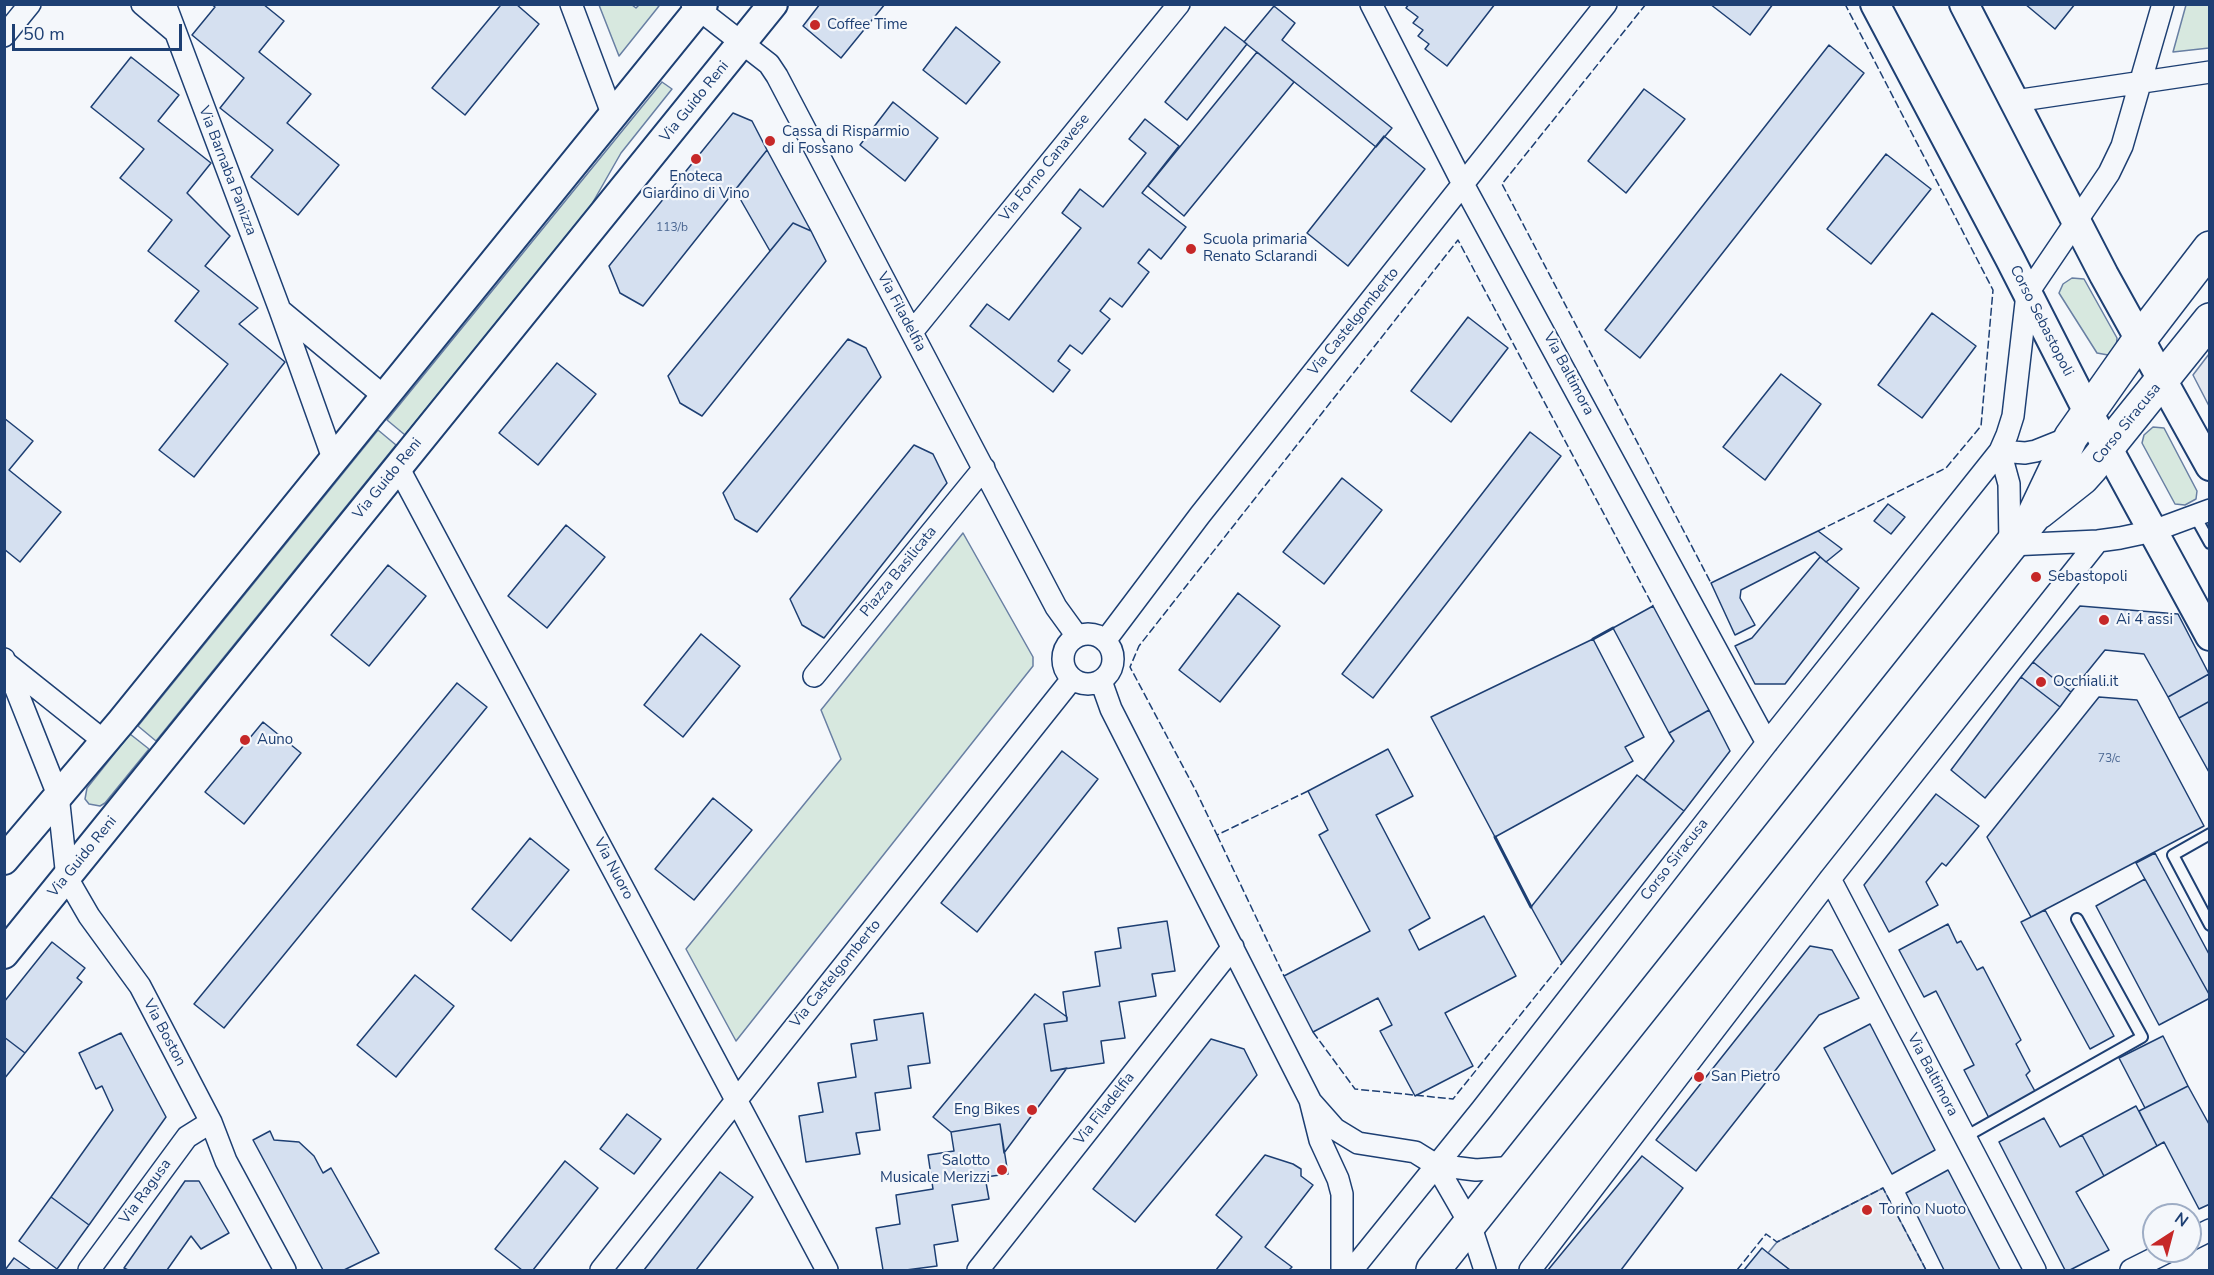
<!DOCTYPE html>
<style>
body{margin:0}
#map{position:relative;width:2214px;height:1275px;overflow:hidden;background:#f4f7fb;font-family:"Nunito Sans",sans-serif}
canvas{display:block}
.frame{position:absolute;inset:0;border:6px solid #1d3f73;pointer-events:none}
.north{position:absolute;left:2142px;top:1203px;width:60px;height:60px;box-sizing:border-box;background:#f4f7fb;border:2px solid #9eadc5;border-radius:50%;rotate:36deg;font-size:16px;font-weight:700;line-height:24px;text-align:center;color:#1d3f73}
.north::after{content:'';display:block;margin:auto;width:21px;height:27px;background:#c62828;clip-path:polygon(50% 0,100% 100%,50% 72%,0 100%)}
.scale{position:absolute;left:12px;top:24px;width:170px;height:27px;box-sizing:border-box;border:3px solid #1d3f73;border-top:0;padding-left:8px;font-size:18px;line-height:21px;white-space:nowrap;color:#1d3f73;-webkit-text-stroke:4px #f4f7fb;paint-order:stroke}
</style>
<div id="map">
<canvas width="2214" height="1275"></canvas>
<div class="frame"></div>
<div class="north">N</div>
<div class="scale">50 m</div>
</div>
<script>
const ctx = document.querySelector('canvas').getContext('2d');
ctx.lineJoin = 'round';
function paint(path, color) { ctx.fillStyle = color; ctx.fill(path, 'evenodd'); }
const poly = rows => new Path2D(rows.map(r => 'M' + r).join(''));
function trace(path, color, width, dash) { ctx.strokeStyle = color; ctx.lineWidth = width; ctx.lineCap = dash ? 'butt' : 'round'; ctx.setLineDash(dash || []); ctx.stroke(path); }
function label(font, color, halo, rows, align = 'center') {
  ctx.font = font + ' "Nunito Sans",sans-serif'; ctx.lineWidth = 4.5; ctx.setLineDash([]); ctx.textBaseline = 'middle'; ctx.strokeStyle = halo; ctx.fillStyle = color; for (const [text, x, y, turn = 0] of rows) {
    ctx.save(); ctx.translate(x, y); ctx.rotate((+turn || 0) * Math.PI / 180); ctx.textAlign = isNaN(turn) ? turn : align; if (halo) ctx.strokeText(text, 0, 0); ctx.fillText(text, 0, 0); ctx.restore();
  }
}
const green = poly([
 [599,5,632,5,636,8,639,5,657,5,659,6,619,56,599,5],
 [2186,5,2209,5,2209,48,2173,52,2186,5],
 [662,82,672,89,621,153,589,209,405,435,387,420,662,82],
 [2072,278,2084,279,2117,338,2116,350,2108,355,2097,353,2059,293,2063,284,2072,278],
 [2153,427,2164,428,2197,491,2196,499,2185,505,2175,504,2142,443,2144,435,2153,427],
 [378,430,396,445,156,741,138,726,378,430],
 [963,533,1033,657,1033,666,736,1041,686,949,841,759,821,710,963,533],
 [130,734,149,749,105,803,100,806,89,804,85,799,87,788,130,734]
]);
paint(green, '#d7e8df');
trace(green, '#687fa3', 1.5);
const parking = poly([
 [2209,354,2209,406,2193,375,2209,354],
 [1883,1188,1926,1270,1790,1270,1768,1253,1777,1242,1883,1188]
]);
paint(parking, '#e3e8f0');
trace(parking, '#687fa3', 1.5);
const building = poly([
 [211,4,263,4,284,21,259,52,311,94,287,123,339,165,298,215,251,177,273,150,220,108,244,78,192,35,215,7,211,4],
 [498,4,516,4,539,24,465,115,432,88,500,6,498,4],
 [820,4,885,4,841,58,803,26,820,4],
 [1409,4,1495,4,1447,66,1425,49,1429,44,1418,36,1423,30,1413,23,1418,17,1406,8,1409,4],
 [1710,4,1773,4,1750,35,1710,4],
 [2025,4,2075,4,2055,29,2025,4],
 [1274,6,1295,23,1282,40,1392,128,1376,147,1244,42,1274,6],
 [956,27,1000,62,966,104,923,70,956,27],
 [1225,27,1247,44,1187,120,1165,102,1225,27],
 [1829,45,1864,73,1640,358,1605,330,1829,45],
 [1257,52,1294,82,1184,216,1148,186,1257,52],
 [131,57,179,95,158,121,211,163,187,193,230,236,205,266,258,308,239,324,285,362,194,477,159,450,228,364,175,321,199,291,148,251,172,220,120,178,144,149,91,107,131,57],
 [1644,89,1685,119,1626,193,1588,161,1644,89],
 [893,102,938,138,905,181,860,145,893,102],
 [733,113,752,121,767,150,643,306,620,293,609,266,733,113],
 [1145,119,1179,146,1142,193,1186,227,1161,259,1149,249,1138,263,1149,272,1122,307,1110,298,1100,311,1110,319,1082,354,1070,345,1058,361,1070,370,1053,392,970,326,987,304,1009,320,1081,228,1062,213,1080,189,1103,207,1146,153,1129,139,1145,119],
 [1384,136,1425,169,1348,266,1307,233,1384,136],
 [767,150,811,231,793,223,770,251,735,190,767,150],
 [1886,154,1931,189,1871,264,1827,229,1886,154],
 [793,223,811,231,826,261,702,416,680,403,668,376,793,223],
 [1932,313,1976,346,1922,418,1878,385,1932,313],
 [1468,317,1508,348,1451,422,1411,391,1468,317],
 [848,339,866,348,881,377,757,532,735,519,723,493,848,339],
 [557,363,596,394,538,465,499,433,557,363],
 [1781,374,1821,404,1765,480,1723,447,1781,374],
 [4,418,33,441,9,470,61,512,20,562,4,549,4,418],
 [1530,432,1561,456,1373,698,1342,674,1530,432],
 [914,445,933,454,947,483,824,638,802,625,790,599,914,445],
 [1342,478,1382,510,1324,584,1283,552,1342,478],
 [1888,504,1905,517,1891,534,1874,521,1888,504],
 [566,525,605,557,547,628,508,596,566,525],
 [1818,531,1842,549,1826,562,1815,552,1741,590,1740,598,1755,625,1735,635,1711,583,1818,531],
 [1820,557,1859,588,1785,684,1755,684,1735,646,1752,638,1820,557],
 [388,565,426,596,369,666,331,635,388,565],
 [1238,593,1280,626,1220,702,1179,670,1238,593],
 [1653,606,1709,710,1669,733,1613,628,1653,606],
 [2080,606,2178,614,2209,674,2168,697,2144,654,2105,650,2071,692,2033,662,2080,606],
 [701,634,740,666,683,737,644,705,701,634],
 [1593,639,1644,737,1625,747,1633,761,1495,837,1431,717,1593,639],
 [2033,662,2071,692,2060,707,2021,677,2033,662],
 [2209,674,2210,701,2179,718,2168,697,2209,674],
 [2021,677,2060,707,1985,798,1951,770,2021,677],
 [457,683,487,707,224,1028,194,1004,457,683],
 [2099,697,2137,700,2204,826,2031,917,1987,837,2099,697],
 [2210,701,2210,774,2179,718,2210,701],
 [1709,710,1730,751,1684,811,1644,780,1674,741,1669,733,1709,710],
 [263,722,301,753,244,824,205,792,263,722],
 [1388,749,1413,796,1376,815,1430,918,1409,930,1419,950,1484,916,1516,976,1445,1013,1473,1066,1415,1096,1380,1031,1392,1025,1378,998,1313,1032,1284,976,1370,931,1319,835,1328,830,1308,791,1388,749],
 [1062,751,1098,779,977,932,941,903,1062,751],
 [1637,775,1684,811,1562,963,1531,907,1637,775],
 [1936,794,1979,826,1946,866,1942,863,1926,882,1938,905,1889,932,1864,885,1936,794],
 [713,798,752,830,694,900,655,869,713,798],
 [530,838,569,870,511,941,472,909,530,838],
 [2155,853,2210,956,2210,996,2136,863,2155,853],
 [2145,879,2210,996,2210,998,2159,1025,2096,906,2145,879],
 [2045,910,2114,1036,2090,1049,2021,922,2045,910],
 [1167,921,1175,971,1152,974,1156,996,1119,1002,1125,1038,1101,1041,1104,1063,1051,1071,1044,1024,1067,1021,1063,992,1100,986,1095,952,1121,948,1118,928,1167,921],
 [1948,924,1957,943,1961,941,1977,970,1983,967,2021,1040,2016,1044,2030,1071,2026,1075,2036,1093,1989,1118,1964,1070,1974,1065,1936,991,1924,997,1899,950,1948,924],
 [52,942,85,968,77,978,82,982,25,1053,4,1037,4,1002,52,942],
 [1810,946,1832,950,1859,998,1819,1015,1696,1171,1656,1140,1810,946],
 [415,975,454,1006,396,1077,357,1045,415,975],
 [1035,994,1067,1017,1067,1021,1044,1024,1051,1071,1067,1068,1004,1153,1000,1124,951,1132,933,1117,1035,994],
 [923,1013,930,1063,908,1066,911,1088,875,1093,880,1130,856,1133,860,1154,806,1162,799,1116,823,1112,818,1083,856,1077,851,1044,877,1040,874,1020,923,1013],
 [1870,1024,1935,1150,1892,1174,1824,1048,1870,1024],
 [121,1033,166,1117,89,1225,51,1197,113,1110,102,1086,96,1089,79,1053,121,1033],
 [2163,1036,2188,1086,2145,1108,2119,1058,2163,1036],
 [4,1037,25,1053,4,1079,4,1037],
 [1211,1039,1244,1049,1257,1075,1135,1222,1093,1189,1211,1039],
 [2188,1086,2210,1126,2210,1204,2199,1209,2164,1142,2157,1146,2139,1111,2188,1086],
 [2136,1106,2157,1146,2104,1176,2082,1135,2136,1106],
 [627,1114,661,1139,634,1174,600,1149,627,1114],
 [2044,1118,2060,1147,2082,1135,2104,1176,2076,1192,2109,1250,2070,1270,2065,1270,1999,1142,2044,1118],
 [1000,1124,1008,1174,985,1177,989,1199,952,1205,958,1241,934,1245,937,1266,906,1270,883,1270,876,1228,900,1224,896,1195,933,1189,928,1155,954,1151,951,1132,1000,1124],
 [270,1131,274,1140,299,1142,314,1156,323,1173,331,1168,379,1253,344,1270,323,1270,253,1140,270,1131],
 [1265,1155,1293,1164,1301,1169,1301,1176,1313,1185,1265,1247,1292,1267,1289,1270,1216,1270,1242,1237,1216,1215,1265,1155],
 [1642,1156,1683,1188,1621,1270,1548,1270,1642,1156],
 [565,1161,598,1188,533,1270,522,1270,495,1249,565,1161],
 [1948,1170,2000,1270,1944,1270,1906,1193,1948,1170],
 [720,1172,753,1197,696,1270,644,1270,720,1172],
 [185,1181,199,1181,229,1233,201,1249,191,1236,167,1270,128,1270,124,1268,185,1181],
 [51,1197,89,1225,57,1269,19,1241,51,1197],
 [1762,1248,1768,1253,1790,1270,1744,1270,1762,1248],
 [14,1258,31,1270,5,1270,14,1258]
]);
paint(building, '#d5e0f0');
trace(building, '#1d3f73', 1.5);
const lane = poly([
 [2195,516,2210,543],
 [2210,834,2173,855,2210,925],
 [1965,1137,2142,1037,2077,919]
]);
const street = poly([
 [142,4,174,31],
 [165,4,280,310,334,461],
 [571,4,613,116],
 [692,4,769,64,777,76,1056,607,1077,636],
 [1371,4,1463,184,1767,743],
 [4,36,30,4],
 [2015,101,2210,72],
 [280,310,385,397],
 [912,332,1179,4],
 [2000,451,2009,484,2010,545,2098,541,2120,538,2153,531,2210,510],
 [2000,451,2025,453,2036,451,2071,437],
 [398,467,827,1270],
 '1063 659a25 25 0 1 1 50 0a25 25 0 1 1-50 0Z',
 [1105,641,1200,515,1606,4],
 [4,659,58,795,67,878,89,916,140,986,211,1122,226,1161,285,1270],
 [6,663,104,741],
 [814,676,984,468],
 [1101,681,1111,709,1310,1100,1320,1140,1338,1179,1342,1194,1342,1270],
 [1830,879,2035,1270],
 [1312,1103,1335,1129,1358,1143,1415,1152,1436,1165,1470,1224,1485,1270],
 [1436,1165,1476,1170,1515,1167],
 [2190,1240,2210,1230],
 [89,1270,187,1137,211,1122],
 [601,1270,1072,679],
 [978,1270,1233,947],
 [1352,1270,1482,1109,1767,743,2000,451,2007,435,2013,416,2027,294,2109,173,2122,146,2163,4],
 [1530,1270,1830,879,2098,541],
 [2131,1270,2169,1251]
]);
const secondary = poly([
 [1875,4,2010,259,2088,412,2210,636],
 [1964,4,2104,275,2210,466],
 [4,860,121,722,703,4],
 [4,954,773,4]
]);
const primary = poly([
 [2039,512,2082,478,2091,468,2210,320],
 [1433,1270,2033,517,2071,437,2140,339,2210,248]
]);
trace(lane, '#1d3f73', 14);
trace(street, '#1d3f73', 24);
trace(secondary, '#1d3f73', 32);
trace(primary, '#1d3f73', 36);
trace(lane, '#f4f7fb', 10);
trace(street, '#f4f7fb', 21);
trace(secondary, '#f4f7fb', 28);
trace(primary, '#f4f7fb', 33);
trace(poly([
 [1646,4,1502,184,1711,583],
 [1818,531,1946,468,1981,426,1993,290,1845,4],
 [1308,791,1217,835,1196,791,1130,667,1139,646,1458,240,1653,606],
 [1217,835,1284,976],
 [1313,1032,1355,1089,1453,1099,1562,963],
 [1737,1270,1766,1234,1777,1242,1883,1188,1926,1270]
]), '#1d3f73', 1.5, [8, 3]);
trace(poly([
 [1593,639,1613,628],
 [1495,837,1531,907]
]), '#1d3f73', 3);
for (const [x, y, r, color] of [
 [815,25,6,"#c62828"],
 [770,141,6,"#c62828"],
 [696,159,6,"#c62828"],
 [1191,249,6,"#c62828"],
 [2036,577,6,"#c62828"],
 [2104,620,6,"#c62828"],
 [2041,682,6,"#c62828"],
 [245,740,6,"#c62828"],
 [1699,1077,6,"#c62828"],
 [1032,1110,6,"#c62828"],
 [1002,1170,6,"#c62828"],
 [1867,1210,6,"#c62828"]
]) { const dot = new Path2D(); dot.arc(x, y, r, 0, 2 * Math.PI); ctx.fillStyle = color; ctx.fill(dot); trace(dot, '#f4f7fb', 2); }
label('12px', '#4b6792', null, [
 ["113/b",672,228],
 ["73/c",2109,759]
]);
label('15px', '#1d3f73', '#f4f7fb', [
 ["Coffee Time",827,25],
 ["Cassa di Risparmio",782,132],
 ["di Fossano",782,149],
 ["Enoteca",696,177,"center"],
 ["Giardino di Vino",696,194,"center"],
 ["Scuola primaria",1203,240],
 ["Renato Sclarandi",1203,257],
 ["Sebastopoli",2048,577],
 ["Ai 4 assi",2116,620],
 ["Occhiali.it",2053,682],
 ["Auno",257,740],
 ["San Pietro",1711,1077],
 ["Eng Bikes",1020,1110,"right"],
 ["Salotto",990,1161,"right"],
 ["Musicale Merizzi",990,1178,"right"],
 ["Torino Nuoto",1879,1210]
], 'left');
label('15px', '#1d3f73', '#f4f7fb', [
 ["Via Guido Reni",695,102,-51],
 ["Via Forno Canavese",1045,168,-51],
 ["Via Barnaba Panizza",227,171,69],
 ["Via Filadelfia",901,312,62],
 ["Corso Sebastopoli",2041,321,63],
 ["Via Castelgomberto",1354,322,-51],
 ["Via Baltimora",1568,374,62],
 ["Corso Siracusa",2127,424,-51],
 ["Via Guido Reni",388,479,-51],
 ["Piazza Basilicata",899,572,-51],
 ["Via Guido Reni",83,857,-51],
 ["Corso Siracusa",1675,860,-52],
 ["Via Nuoro",613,869,62],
 ["Via Castelgomberto",836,974,-51],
 ["Via Boston",164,1033,62],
 ["Via Baltimora",1932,1075,62],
 ["Via Filadelfia",1105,1109,-52],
 ["Via Ragusa",146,1192,-54]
]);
</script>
